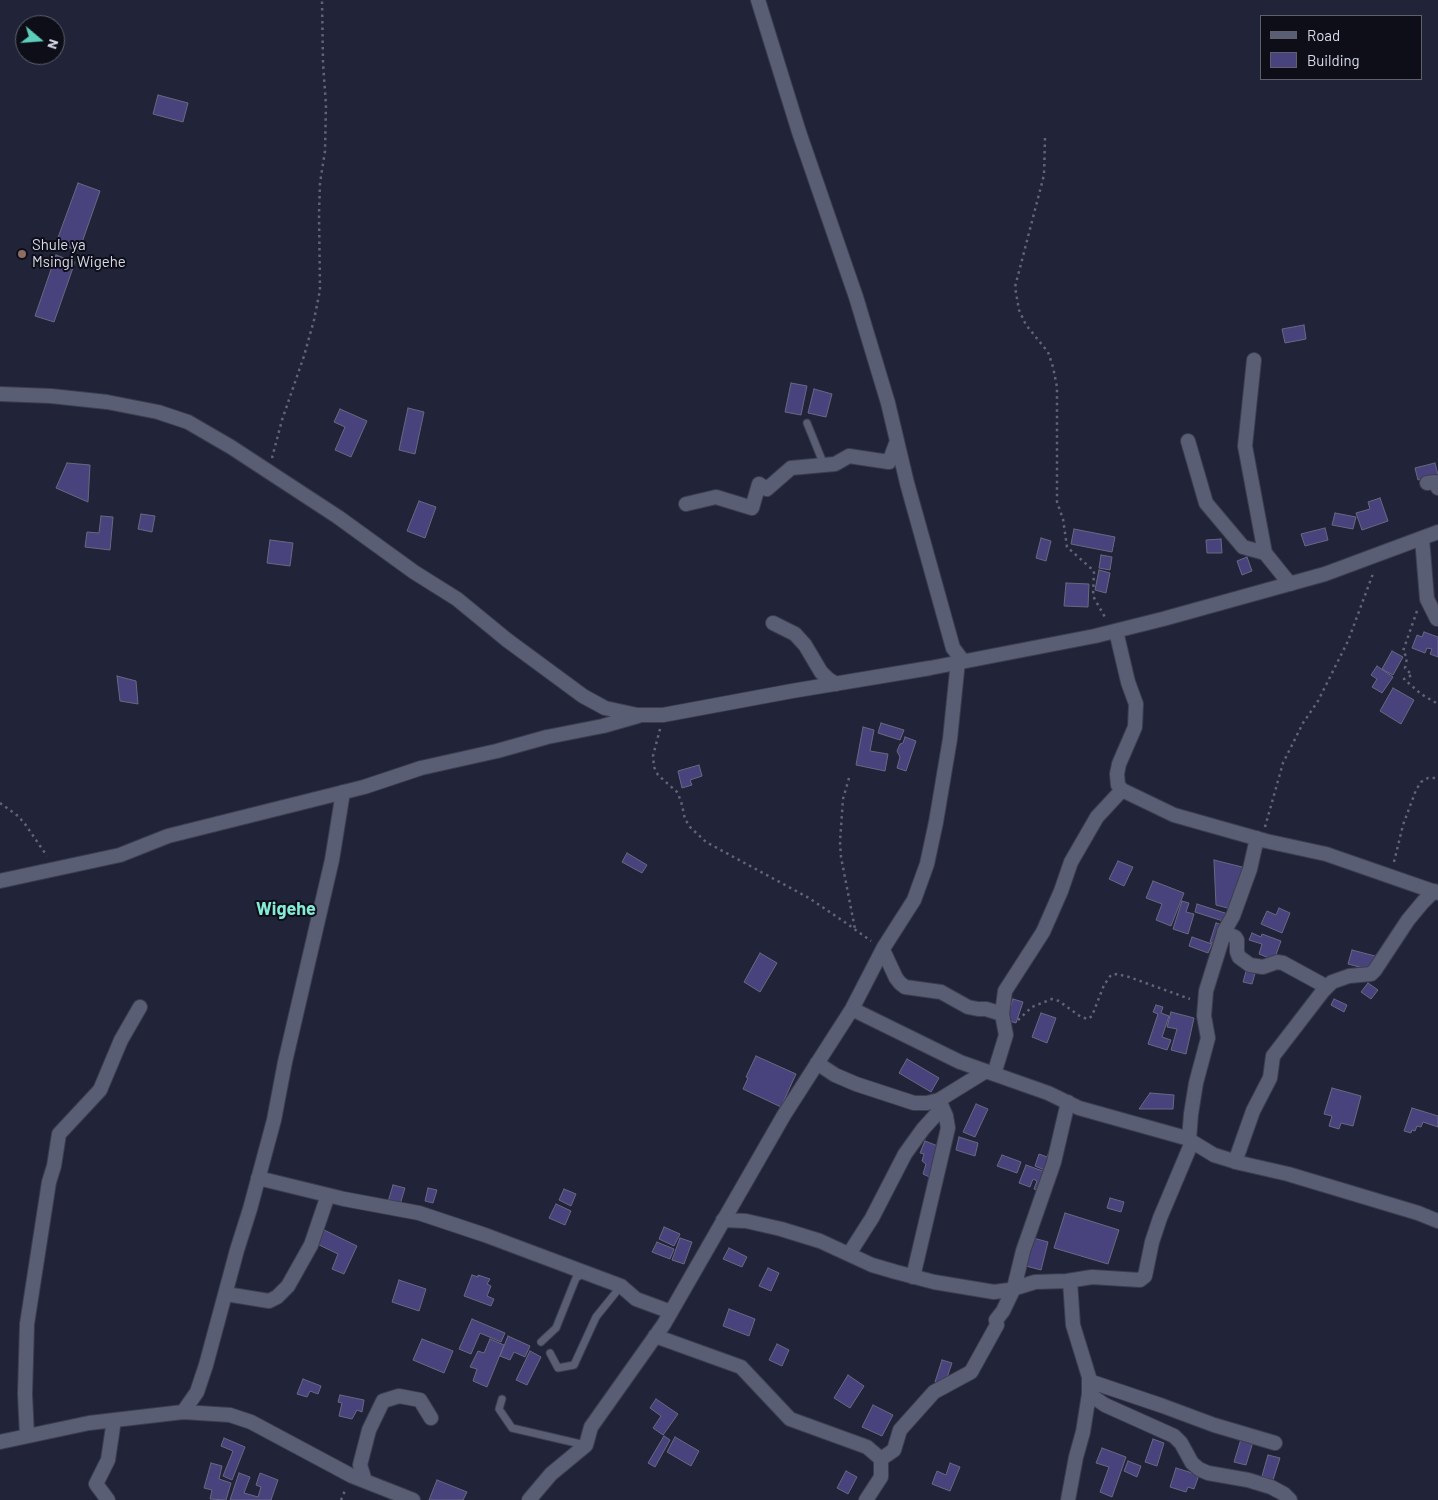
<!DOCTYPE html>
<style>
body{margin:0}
#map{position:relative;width:1438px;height:1500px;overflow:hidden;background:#212438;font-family:Barlow,sans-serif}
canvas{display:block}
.legend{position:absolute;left:1260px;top:15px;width:162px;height:65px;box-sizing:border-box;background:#0d0e17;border:1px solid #5e606b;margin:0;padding:6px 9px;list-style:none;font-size:15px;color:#d8dbe9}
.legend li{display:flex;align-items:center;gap:10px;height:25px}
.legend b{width:25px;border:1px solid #5e606b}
.north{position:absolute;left:15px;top:15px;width:50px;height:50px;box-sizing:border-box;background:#0d0e17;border:1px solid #5e606b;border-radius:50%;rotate:108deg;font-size:14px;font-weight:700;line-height:20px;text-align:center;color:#d8dbe9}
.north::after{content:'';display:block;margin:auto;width:18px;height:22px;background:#5cceba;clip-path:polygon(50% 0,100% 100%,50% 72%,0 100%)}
</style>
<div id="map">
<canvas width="1438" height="1500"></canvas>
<ul class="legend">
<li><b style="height:6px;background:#5a5e75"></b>Road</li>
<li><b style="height:14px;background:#49437d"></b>Building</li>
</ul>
<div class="north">N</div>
</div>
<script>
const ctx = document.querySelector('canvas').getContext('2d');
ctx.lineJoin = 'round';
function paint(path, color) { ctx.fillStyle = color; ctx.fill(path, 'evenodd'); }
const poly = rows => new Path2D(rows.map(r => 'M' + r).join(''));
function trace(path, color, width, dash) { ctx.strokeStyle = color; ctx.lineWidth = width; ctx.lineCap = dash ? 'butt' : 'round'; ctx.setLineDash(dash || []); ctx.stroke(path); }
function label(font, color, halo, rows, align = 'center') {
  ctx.font = font + ' Barlow,sans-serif'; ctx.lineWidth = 4; ctx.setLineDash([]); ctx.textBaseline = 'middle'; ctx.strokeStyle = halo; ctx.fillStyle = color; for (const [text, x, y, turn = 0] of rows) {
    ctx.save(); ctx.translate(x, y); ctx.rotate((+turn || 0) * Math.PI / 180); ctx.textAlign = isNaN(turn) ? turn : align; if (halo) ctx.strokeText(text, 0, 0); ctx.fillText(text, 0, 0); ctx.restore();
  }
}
const building = poly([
 [158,95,188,103,183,122,153,114,158,95],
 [78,183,100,191,79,251,56,243,78,183],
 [56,255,75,262,54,322,35,316,56,255],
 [1304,325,1306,339,1285,343,1282,329,1304,325],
 [791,383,807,386,801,415,785,412,791,383],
 [814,389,832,394,826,417,808,413,814,389],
 [408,408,424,412,415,454,399,450,408,408],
 [340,409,367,421,351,457,335,450,345,427,334,422,340,409],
 [67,463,90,465,88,502,56,488,67,463],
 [1435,463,1438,475,1418,480,1415,468,1435,463],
 [1380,498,1388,521,1362,530,1356,513,1370,509,1368,502,1380,498],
 [419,501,436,507,425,538,407,531,419,501],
 [1335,513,1356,517,1353,529,1332,525,1335,513],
 [141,514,155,516,152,532,138,529,141,514],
 [101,516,113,517,110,550,85,547,87,532,99,533,101,516],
 [1325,528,1328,540,1305,546,1301,534,1325,528],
 [1074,529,1115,537,1112,552,1071,544,1074,529],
 [1041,538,1051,541,1046,561,1036,558,1041,538],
 [1221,539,1222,553,1207,553,1206,540,1221,539],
 [270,540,293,543,290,566,267,563,270,540],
 [1101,555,1112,557,1110,570,1099,568,1101,555],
 [1247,557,1252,571,1242,575,1237,561,1247,557],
 [1099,570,1110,573,1106,593,1095,590,1099,570],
 [1066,583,1089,584,1088,607,1064,606,1066,583],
 [1424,632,1438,637,1438,657,1430,654,1432,649,1427,648,1425,653,1412,648,1417,635,1422,637,1424,632],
 [1392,651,1403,657,1393,675,1382,669,1392,651],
 [1377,666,1393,677,1382,693,1372,687,1377,679,1371,675,1377,666],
 [117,676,136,681,138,704,120,701,117,676],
 [1393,688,1414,700,1401,724,1380,711,1393,688],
 [881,723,904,730,900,740,878,733,881,723],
 [863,727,874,730,870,751,888,754,885,771,856,765,863,727],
 [905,737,916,741,906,771,897,768,900,757,897,751,900,744,903,743,905,737],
 [699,765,702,776,690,780,692,785,682,788,678,771,699,765],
 [627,853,647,865,642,873,622,862,627,853],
 [1214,860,1250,869,1239,911,1216,905,1214,860],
 [1118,861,1133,867,1124,886,1109,879,1118,861],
 [1153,881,1184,893,1171,926,1156,920,1162,904,1146,898,1153,881],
 [1182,901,1189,903,1186,912,1194,914,1188,934,1173,929,1182,901],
 [1197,904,1228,914,1226,922,1195,912,1197,904],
 [1279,908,1290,913,1282,933,1261,924,1267,911,1276,915,1279,908],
 [1216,923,1223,925,1216,945,1210,942,1216,923],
 [1252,933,1261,937,1262,934,1281,941,1274,960,1259,954,1262,944,1249,940,1252,933],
 [1192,937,1212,944,1208,953,1189,946,1192,937],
 [1352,950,1375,956,1371,970,1348,964,1352,950],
 [760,953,777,963,760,992,744,982,760,953],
 [1247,968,1256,970,1252,984,1243,982,1247,968],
 [1368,983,1378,990,1371,999,1361,992,1368,983],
 [1013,999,1023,1002,1016,1023,1006,1020,1013,999],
 [1334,999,1347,1005,1344,1012,1331,1005,1334,999],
 [1156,1005,1163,1007,1161,1013,1169,1016,1162,1037,1171,1040,1167,1050,1148,1044,1158,1014,1153,1012,1156,1005],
 [1171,1012,1194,1018,1186,1054,1171,1050,1177,1029,1167,1027,1171,1012],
 [1041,1013,1056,1018,1047,1043,1032,1037,1041,1013],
 [756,1056,796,1074,781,1107,743,1089,748,1078,746,1077,756,1056],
 [907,1059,939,1078,931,1092,899,1073,907,1059],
 [1332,1088,1361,1096,1353,1126,1341,1123,1339,1129,1329,1126,1332,1116,1324,1114,1332,1088],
 [1150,1093,1174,1095,1173,1109,1139,1109,1150,1093],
 [976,1104,988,1109,975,1137,963,1132,976,1104],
 [1412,1108,1438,1116,1438,1127,1423,1122,1421,1127,1417,1126,1415,1131,1412,1130,1411,1133,1404,1131,1412,1108],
 [959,1137,978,1143,975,1156,956,1150,959,1137],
 [925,1141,948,1150,936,1180,923,1174,926,1164,922,1161,924,1154,920,1153,925,1141],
 [1049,1152,1052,1173,1035,1166,1039,1154,1047,1157,1049,1152],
 [1002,1155,1021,1162,1017,1173,997,1166,1002,1155],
 [1026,1165,1051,1174,1044,1193,1034,1189,1037,1181,1033,1179,1030,1187,1019,1183,1026,1165],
 [393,1185,405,1188,399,1208,387,1205,393,1185],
 [428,1188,437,1190,433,1203,425,1201,428,1188],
 [564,1189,576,1194,571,1206,559,1200,564,1189],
 [1110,1198,1124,1202,1121,1212,1107,1208,1110,1198],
 [556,1204,571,1211,565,1225,549,1218,556,1204],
 [1065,1213,1119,1230,1108,1264,1054,1248,1065,1213],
 [664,1227,680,1234,674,1246,659,1239,664,1227],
 [322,1229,357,1246,344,1274,332,1269,338,1254,315,1243,322,1229],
 [680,1238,692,1242,684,1264,672,1260,680,1238],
 [1033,1238,1048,1242,1041,1270,1026,1266,1033,1238],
 [657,1242,674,1249,670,1259,652,1252,657,1242],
 [729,1248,747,1257,742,1267,723,1259,729,1248],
 [768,1268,779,1273,771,1291,759,1286,768,1268],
 [472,1275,478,1277,478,1275,490,1279,487,1284,491,1286,487,1296,494,1299,491,1306,464,1296,472,1275],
 [399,1280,426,1289,419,1311,392,1302,399,1280],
 [729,1309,755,1319,749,1336,723,1326,729,1309],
 [472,1319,505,1333,501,1342,480,1333,471,1354,459,1349,472,1319],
 [508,1336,530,1346,525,1357,514,1352,510,1360,500,1356,508,1336],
 [422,1339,453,1351,444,1373,413,1360,422,1339],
 [490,1339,504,1345,487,1387,473,1381,477,1369,470,1367,478,1351,484,1353,490,1339],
 [777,1344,789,1350,782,1366,769,1360,777,1344],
 [530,1351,541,1357,527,1385,516,1380,530,1351],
 [942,1360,952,1363,944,1386,935,1382,942,1360],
 [848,1375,864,1386,850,1408,834,1398,848,1375],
 [303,1379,321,1386,318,1394,310,1391,307,1397,297,1394,303,1379],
 [340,1395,364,1400,362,1412,357,1410,352,1419,339,1416,342,1403,338,1402,340,1395],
 [656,1399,678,1414,663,1435,653,1428,661,1416,650,1408,656,1399],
 [873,1405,893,1415,882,1436,862,1427,873,1405],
 [664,1436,670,1440,655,1467,648,1463,664,1436],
 [675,1437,699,1451,691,1466,667,1452,675,1437],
 [224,1438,245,1447,232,1480,223,1476,233,1451,221,1446,224,1438],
 [1153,1439,1164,1443,1157,1466,1145,1462,1153,1439],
 [1241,1439,1253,1442,1246,1465,1234,1462,1241,1439],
 [1102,1448,1126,1457,1112,1497,1100,1492,1109,1467,1096,1463,1102,1448],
 [1268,1455,1280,1458,1273,1480,1262,1476,1268,1455],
 [1128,1461,1141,1466,1137,1477,1124,1471,1128,1461],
 [211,1463,222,1466,219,1479,231,1483,226,1500,210,1499,212,1490,204,1488,211,1463],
 [950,1463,960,1467,950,1491,932,1484,937,1471,946,1475,950,1463],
 [1176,1468,1199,1475,1194,1489,1188,1487,1186,1492,1170,1487,1176,1468],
 [846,1471,857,1477,848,1494,837,1488,846,1471],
 [239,1473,250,1477,244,1493,258,1497,261,1487,256,1485,260,1473,278,1480,271,1500,230,1500,239,1473],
 [437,1480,467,1492,463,1500,429,1500,437,1480]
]);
paint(building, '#49437d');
trace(building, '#696880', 1);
const service = poly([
 [807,423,824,465],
 [541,1342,556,1328,576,1278,584,1273],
 [550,1353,558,1368,574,1365,596,1317,621,1286],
 [502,1399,499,1409,512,1428,585,1445]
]);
const minor = poly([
 [758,0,799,132,856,297,888,403,907,483,953,648,963,661],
 [1254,360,1245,446,1265,553,1290,584],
 [0,394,51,396,107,402,158,412,188,422,231,447,338,517,414,572,457,599,507,640,583,696,605,708,637,715,663,715,792,691,930,668,1095,636,1163,619,1325,574,1438,532],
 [1188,441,1206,503,1243,547,1265,553],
 [1427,483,1435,482,1438,488],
 [686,504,716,497,752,508,759,484,767,489,791,468,835,464,849,456,889,462,897,441],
 [1422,538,1427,599,1437,619],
 [773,623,795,634,805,645,821,672,828,679,836,684],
 [1116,631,1128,682,1136,704,1135,727,1119,764,1117,774,1118,785,1122,790,1174,815,1266,841,1326,854,1438,893],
 [0,881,120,855,168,836,364,787,421,768,497,751,547,737,603,726,638,716],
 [1224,932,1235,937,1237,940,1237,952,1239,957,1250,965,1263,967,1277,962,1283,963,1327,987],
 [883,950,896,978,900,983,905,987,941,992,968,1007,978,1009,986,1009,1002,1014],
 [852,1009,960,1062,1048,1093,1079,1108,1186,1138,1214,1155,1240,1163,1288,1174,1418,1213,1438,1221],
 [817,1063,835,1075,856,1084,914,1103,927,1103,939,1100,986,1071],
 [994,1074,1006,1035,1002,1014,1005,991,1043,932,1061,891,1071,862,1097,817,1122,790],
 [1189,1140,1191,1114,1196,1083,1208,1038,1204,1016,1206,991,1225,930,1233,916,1250,869,1257,838],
 [1235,1162,1253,1111,1270,1078,1273,1056,1323,991,1332,982,1349,976,1371,974,1375,970,1408,920,1423,902,1434,891],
 [258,1178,344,1199,419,1213,485,1235,621,1286,636,1299,671,1312],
 [723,1220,746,1221,781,1229,820,1241,872,1265,896,1272,934,1282,994,1292,1009,1290,1035,1282,1067,1281,1092,1277,1140,1280,1145,1276,1152,1242,1160,1218,1192,1142],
 [849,1254,872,1218,905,1154,923,1129,942,1108],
 [913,1277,948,1128,946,1116,939,1100],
 [226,1294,269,1301,277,1297,288,1286,311,1245,328,1195],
 [655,1336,741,1367,790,1419,867,1447,881,1459],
 [1089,1381,1163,1406,1214,1425,1275,1443],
 [1089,1394,1105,1405,1174,1436,1181,1443,1192,1463,1199,1469,1208,1473,1248,1480,1271,1487,1284,1494,1290,1500],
 [183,1412,197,1392,206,1365,237,1250,250,1209,274,1120,285,1062,332,860,343,792],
 [27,1436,25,1394,27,1324,49,1182,54,1166,59,1134,100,1090,121,1040,140,1007],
 [0,1442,89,1423,183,1412,230,1415,251,1422,352,1476,413,1500],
 [365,1481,360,1465,369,1430,383,1401,399,1396,420,1400,431,1418],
 [108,1500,96,1484,108,1460,114,1420],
 [529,1500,551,1474,586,1445,591,1427,664,1324,784,1115,852,1009,884,947,914,900,927,864,936,822,950,739,958,661],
 [866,1500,881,1477,881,1459,894,1450,900,1430,934,1392,971,1372,997,1325,996,1320,1003,1311,1014,1288,1023,1251,1054,1162,1068,1102],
 [1068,1500,1076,1457,1083,1432,1089,1394,1089,1377,1073,1325,1070,1281]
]);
trace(service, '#3c3e4f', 9);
trace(minor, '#3c3e4f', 16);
trace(poly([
 [1045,138,1044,175,1015,287,1019,310,1026,325,1048,352,1053,367,1057,387,1057,502,1063,519,1067,547,1094,571,1093,596,1106,619],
 [272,458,282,420,304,356,314,320,320,290,319,214,320,183,325,151,326,105,323,63,322,0],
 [1417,611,1403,651,1407,658,1405,668,1412,675,1404,679,1421,694,1438,704],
 [660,729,653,756,654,767,658,775,677,792,681,801,685,819,690,827,706,842,809,898,846,923,871,941],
 [849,778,843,799,840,842,841,857,855,929],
 [0,803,18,816,25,824,47,856],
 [1265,827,1283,763,1303,723,1318,701,1348,641,1374,571],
 [1394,862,1403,825,1416,790,1421,782,1428,778,1438,778],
 [1018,1020,1032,1007,1052,999,1059,1001,1081,1017,1088,1019,1092,1016,1104,985,1111,975,1117,974,1129,977,1190,999],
 [341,1500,346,1488]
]), '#616476', 2.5, [2.5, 4]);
trace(service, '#5a5e75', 7);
trace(minor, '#5a5e75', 14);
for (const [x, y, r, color] of [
 [22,254,5,"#8d6e63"]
]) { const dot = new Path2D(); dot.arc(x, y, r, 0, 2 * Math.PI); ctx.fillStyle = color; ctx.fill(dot); trace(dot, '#0d0e17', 2); }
label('15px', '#d8dbe9', '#0d0e17', [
 ["Shule ya",32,245],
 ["Msingi Wigehe",32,262]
], 'left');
label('bold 18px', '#85ebd7', '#0d0e17', [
 ["Wigehe",286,909]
]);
</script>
